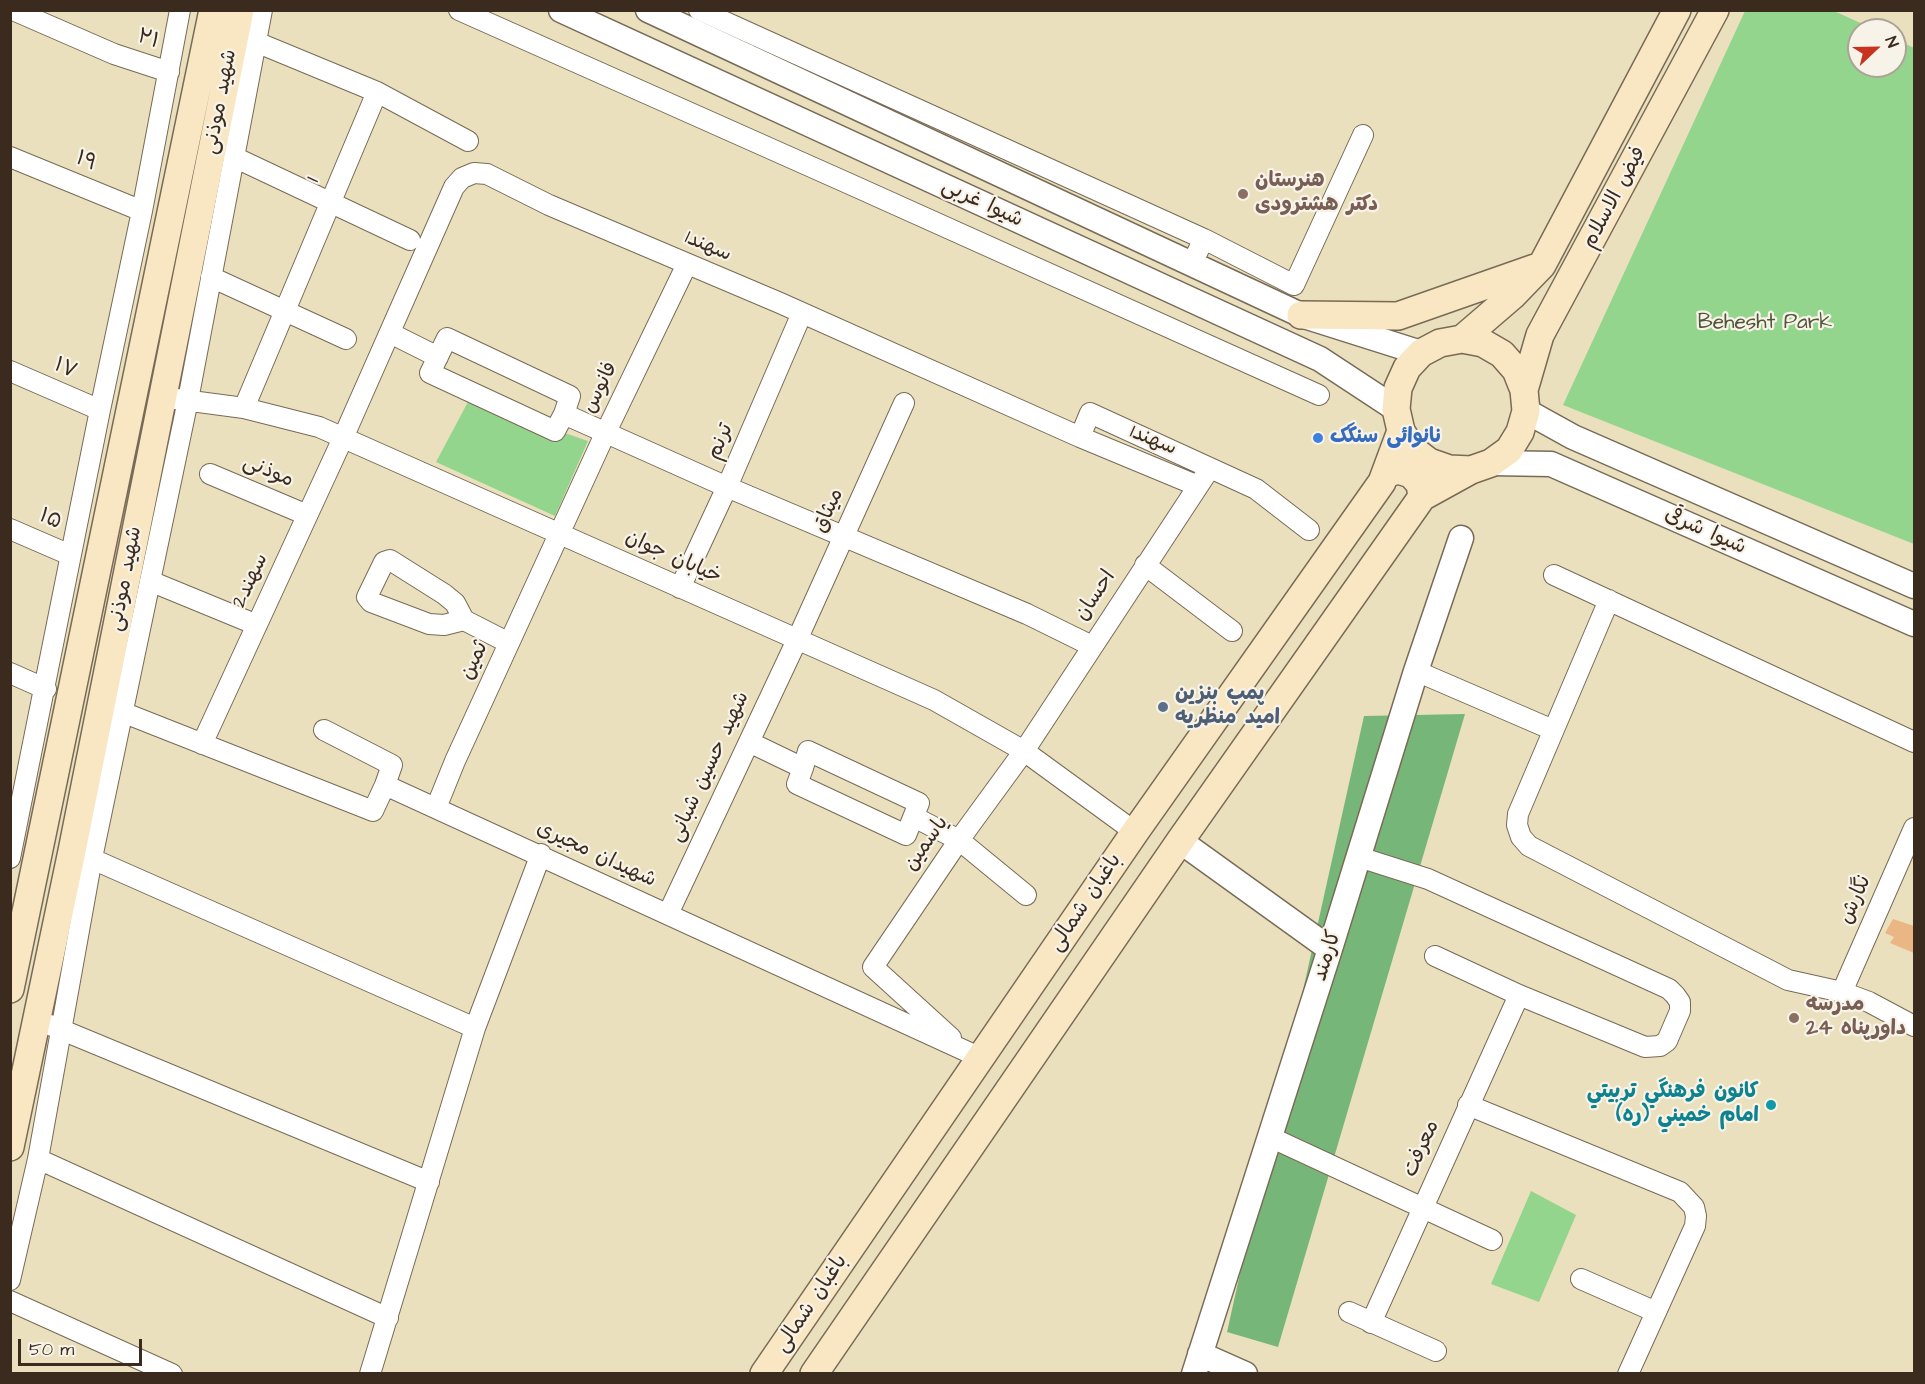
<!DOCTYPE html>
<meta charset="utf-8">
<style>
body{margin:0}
#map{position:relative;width:1925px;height:1384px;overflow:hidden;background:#eae0bd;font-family:"Architects Daughter",sans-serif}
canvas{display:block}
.frame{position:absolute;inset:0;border:12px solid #3b2a1e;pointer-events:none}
.north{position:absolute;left:1847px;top:18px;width:60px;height:60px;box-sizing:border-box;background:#f7f3e8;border:2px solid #aca397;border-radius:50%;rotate:68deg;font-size:16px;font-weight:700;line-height:24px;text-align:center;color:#3b2a1e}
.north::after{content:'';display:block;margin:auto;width:21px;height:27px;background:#c8321e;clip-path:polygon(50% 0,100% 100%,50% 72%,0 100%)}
.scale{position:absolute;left:18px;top:1339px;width:124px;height:27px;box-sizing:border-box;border:3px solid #3b2a1e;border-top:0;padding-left:8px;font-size:18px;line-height:21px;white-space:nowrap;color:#3b2a1e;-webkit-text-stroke:4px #f7f3e8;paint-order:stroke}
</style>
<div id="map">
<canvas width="1925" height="1384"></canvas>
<div class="frame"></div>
<div class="north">N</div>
<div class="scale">50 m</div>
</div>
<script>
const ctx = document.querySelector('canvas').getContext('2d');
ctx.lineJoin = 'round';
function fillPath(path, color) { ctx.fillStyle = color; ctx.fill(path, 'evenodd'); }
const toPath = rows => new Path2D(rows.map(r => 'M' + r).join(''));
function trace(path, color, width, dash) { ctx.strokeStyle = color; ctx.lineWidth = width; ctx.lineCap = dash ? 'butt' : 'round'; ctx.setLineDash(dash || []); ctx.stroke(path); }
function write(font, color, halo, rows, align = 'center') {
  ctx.font = font + ' "Architects Daughter","Playpen Sans Arabic",sans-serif'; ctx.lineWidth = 4.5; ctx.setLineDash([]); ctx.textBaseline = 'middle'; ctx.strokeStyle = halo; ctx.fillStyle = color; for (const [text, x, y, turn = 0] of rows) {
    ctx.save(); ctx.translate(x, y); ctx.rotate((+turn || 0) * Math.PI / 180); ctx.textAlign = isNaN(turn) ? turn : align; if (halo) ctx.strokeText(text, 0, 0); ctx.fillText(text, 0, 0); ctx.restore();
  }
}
const green = toPath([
 [1745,11,1834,11,1876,30,1859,30,1859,66,1895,66,1895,39,1914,48,1914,544,1563,405],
 [469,400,588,441,555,516,436,462],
 [1531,1191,1576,1215,1539,1302,1491,1284]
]);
const forest = toPath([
 [1465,714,1278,1347,1227,1332,1364,716]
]);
const building = toPath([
 [1893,919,1914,926,1914,953,1890,943,1894,937,1885,933]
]);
const minor = toPath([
 [13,10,114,54,169,72],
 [459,10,852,185,1319,395],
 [699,10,1204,239],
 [377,92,468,141],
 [10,157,142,211],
 [234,157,410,240],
 [1192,263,1204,239,1294,285,1363,135],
 [211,277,346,339],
 [390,333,438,357],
 [10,371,100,410],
 [176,399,244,408,319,427,934,700,1024,751,1135,832],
 [244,408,377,92,256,42],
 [564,414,555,431,430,373,447,338,570,396,564,414,727,487,1027,614,1092,646],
 [1080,437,1090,413,1256,489,1309,530],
 [210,474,307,515],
 [10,529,70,555],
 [1145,565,1232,631],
 [1554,575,1914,742],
 [150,581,257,625],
 [680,588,727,487,802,313],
 [1609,600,1518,814,1517,825,1521,837,1529,846,1788,980,1842,992,1869,1002,1914,1026],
 [464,620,444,625,429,624,371,602,367,597,384,562,390,560,444,594,455,603,464,620,509,643],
 [1416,671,1553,730],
 [10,673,46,689],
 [122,712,373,811,385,785,981,1058],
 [324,730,392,765,385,785],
 [749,742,803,768,797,784,906,835,919,803,808,751,803,768],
 [202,744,343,438,454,187,462,178,474,173,487,174,549,205,780,303,1080,437,1198,486],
 [436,808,455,761,605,434,687,264],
 [914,817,959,840,1026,895],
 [81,854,475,1028],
 [1359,857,1428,879,1669,989,1675,995,1680,1002,1680,1011,1667,1041,1660,1046,1645,1047,1519,995,1435,956],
 [10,858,100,410,142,211,180,10],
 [668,914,797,640,904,403],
 [1842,992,1914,828],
 [50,1025,429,1182],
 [951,1038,873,967,959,840,1024,751,1210,468],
 [1468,1105,1680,1192,1694,1207,1696,1216,1695,1226,1628,1374],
 [1270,1137,1492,1240],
 [38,1159,388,1318],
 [1581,1279,1656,1312],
 [10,1280,38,1159,92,858,188,400,262,10],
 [10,1301,172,1374],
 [1349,1312,1436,1351],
 [1371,1323,1519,995],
 [370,1374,475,1028,541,854]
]);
const tertiary = toPath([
 [561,10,1320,359,1396,409],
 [648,10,1301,315,1421,353],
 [1526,411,1573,437,1914,586],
 [1491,463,1551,464,1914,624],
 [1180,841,1330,949],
 [1200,1354,1245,1374],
 [1194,1374,1330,949,1416,671,1461,538]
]);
const secondary = toPath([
 [1301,315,1398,316,1535,268],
 [1462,339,1512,296,1542,265,1677,10],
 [1524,390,1540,335,1715,10],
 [1385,474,1398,470,1411,474,1420,484,1422,497],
 [10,989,213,10],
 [10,1147,72,851,240,10],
 [764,1374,1135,832,1382,482,1401,431],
 [814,1374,1180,841,1422,497,1471,470,1491,463,1509,450,1520,432,1526,411,1524,390,1516,370,1502,354,1483,343,1462,339,1440,343,1421,353,1407,368,1398,388,1396,409,1401,431,1412,449,1429,462,1449,469,1471,470]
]);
const markers = [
 [1243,194,6,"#8d6e63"],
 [1318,438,6,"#3f7fe0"],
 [1163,707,6,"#5c6f8a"],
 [1794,1018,6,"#8d6e63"],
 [1771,1105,6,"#0f9aa8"]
];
const streetNames = [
 ["۲۱",148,40,18],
 ["شهید موذنی",221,102,-79],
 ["۱۹",86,162,22],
 ["1",314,180,-67],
 ["فیض الاسلام",1615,198,-62],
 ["شیوا غربی",982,204,25],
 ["1سهند",708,247,23],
 ["۱۷",65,369,23],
 ["فانوس",601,388,-64],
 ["1سهند",1153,441,22],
 ["ترنم",721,442,-67],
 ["موذنی",268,472,23],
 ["میثاق",829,511,-66],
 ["۱۵",50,520,24],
 ["شیوا شرقی",1705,532,24],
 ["خیابان جوان",673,558,24],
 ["شهید موذنی",126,579,-79],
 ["2سهند",251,581,-65],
 ["احسان",1096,596,-56],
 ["ثمین",475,661,-65],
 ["شهید حسین شبانی",710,767,-65],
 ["یاسمین",927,844,-55],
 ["شهیدان مجیری",596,855,25],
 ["نگارش",1856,900,-66],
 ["باغبان شمالی",1086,903,-56],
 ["کارمند",1328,956,-72],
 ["معرفت",1422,1149,-66],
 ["باغبان شمالی",812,1304,-56]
];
const educationNames = [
 ["هنرستان",1255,182],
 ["دکتر هشترودی",1255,206],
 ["مدرسه",1806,1006],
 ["داورپناه 24",1806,1030]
];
const parkNames = [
 ["Behesht Park",1765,324]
];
const shopNames = [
 ["نانوائی سنگک",1330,438]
];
const serviceNames = [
 ["پمپ بنزین",1175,695],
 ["امید منظریه",1175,719]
];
const cultureNames = [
 ["كانون فرهنگي تربيتي",1759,1093],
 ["امام خميني (ره)",1759,1117]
];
fillPath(green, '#93d58c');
fillPath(forest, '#76b678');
fillPath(building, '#eab684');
trace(minor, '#786a56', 22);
trace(tertiary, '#786a56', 27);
trace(secondary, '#786a56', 30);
trace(minor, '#fff', 20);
trace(tertiary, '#fff', 24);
trace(secondary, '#f9e7c3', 27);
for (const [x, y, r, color] of markers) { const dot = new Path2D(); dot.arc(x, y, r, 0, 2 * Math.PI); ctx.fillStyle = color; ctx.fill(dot); trace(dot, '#f7f3e8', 2); }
write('21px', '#3b2a1e', '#f7f3e8', streetNames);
write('bold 21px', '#785e54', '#f7f3e8', educationNames, 'left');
write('21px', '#51553a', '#f7f3e8', parkNames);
write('bold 21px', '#366cbe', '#f7f3e8', shopNames, 'left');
write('bold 21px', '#4e5e75', '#f7f3e8', serviceNames, 'left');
write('bold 21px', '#0d838f', '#f7f3e8', cultureNames, 'right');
</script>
